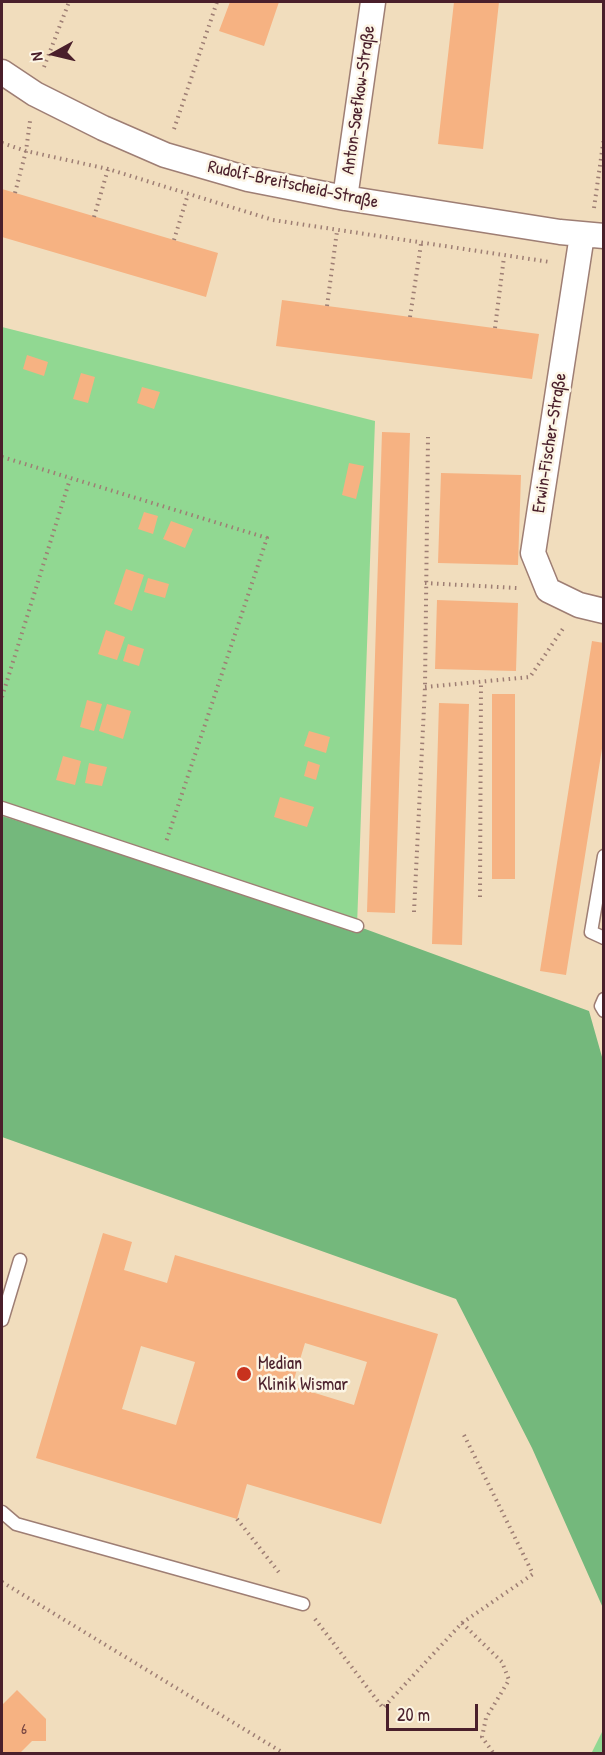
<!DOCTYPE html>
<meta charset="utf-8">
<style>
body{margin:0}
#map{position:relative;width:605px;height:1755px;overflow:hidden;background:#f1ddbd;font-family:"Patrick Hand",sans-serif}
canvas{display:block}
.frame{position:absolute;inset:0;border:3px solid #4a1f2b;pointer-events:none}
.north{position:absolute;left:24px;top:24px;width:60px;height:60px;-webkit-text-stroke:4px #fcf5e5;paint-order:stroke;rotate:262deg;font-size:16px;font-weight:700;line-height:24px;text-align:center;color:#4a1f2b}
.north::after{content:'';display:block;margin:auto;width:21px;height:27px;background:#4a1f2b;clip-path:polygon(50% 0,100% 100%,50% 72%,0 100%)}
.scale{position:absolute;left:386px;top:1704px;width:92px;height:27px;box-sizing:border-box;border:3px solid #4a1f2b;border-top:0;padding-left:8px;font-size:18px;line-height:21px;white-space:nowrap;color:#4a1f2b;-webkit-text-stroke:4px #fcf5e5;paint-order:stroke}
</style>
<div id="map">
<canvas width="605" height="1755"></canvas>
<div class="frame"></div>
<div class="north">N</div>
<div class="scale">20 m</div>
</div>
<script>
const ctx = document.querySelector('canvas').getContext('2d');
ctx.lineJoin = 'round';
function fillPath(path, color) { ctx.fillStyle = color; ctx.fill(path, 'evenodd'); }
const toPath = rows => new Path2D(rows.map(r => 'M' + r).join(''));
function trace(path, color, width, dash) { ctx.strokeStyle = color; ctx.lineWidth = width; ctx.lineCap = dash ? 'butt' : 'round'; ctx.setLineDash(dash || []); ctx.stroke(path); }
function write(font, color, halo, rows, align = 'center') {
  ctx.font = font + ' "Patrick Hand",sans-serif'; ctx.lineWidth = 5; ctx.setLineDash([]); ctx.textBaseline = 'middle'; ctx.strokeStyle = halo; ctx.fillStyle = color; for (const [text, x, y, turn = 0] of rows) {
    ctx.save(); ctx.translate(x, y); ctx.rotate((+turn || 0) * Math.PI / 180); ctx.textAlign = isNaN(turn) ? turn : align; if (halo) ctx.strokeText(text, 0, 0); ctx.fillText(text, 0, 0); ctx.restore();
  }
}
const green = toPath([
 [2,327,375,421,357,926,2,816],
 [603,1730,603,1753,594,1753,592,1752]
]);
const forest = toPath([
 [2,816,357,926,589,1011,604,1064,603,1608,532,1448,456,1299,2,1137]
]);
const building = toPath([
 [230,2,279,2,264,46,219,31],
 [454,2,499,2,483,149,438,144],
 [2,189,218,253,206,297,2,237],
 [282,300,539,334,532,379,276,346],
 [27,355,48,362,44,376,23,369],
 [81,373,95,377,88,403,73,399],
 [142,387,160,392,154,409,137,403],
 [382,432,410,433,395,913,367,912],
 [349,463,364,466,356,499,342,495],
 [441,473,521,475,518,565,438,563],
 [144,512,158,516,153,534,138,529],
 [171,521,193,529,185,548,163,539],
 [126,569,144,575,132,611,114,604],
 [148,578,169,584,165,598,144,592],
 [437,600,518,603,516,671,435,669],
 [106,630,125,637,117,660,98,654],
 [592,641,604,643,604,736,566,975,540,971],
 [128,644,144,649,139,666,123,661],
 [492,694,515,694,515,879,492,879],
 [87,700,102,704,94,731,80,727],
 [439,703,469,704,462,945,432,944],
 [107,704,131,711,123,739,99,731],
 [309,731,330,737,326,753,304,746],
 [63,756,81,761,75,785,56,780],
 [308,761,320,765,316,780,304,776],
 [89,763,107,767,102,786,85,783],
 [280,797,314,807,307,827,274,817],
 [103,1233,132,1242,124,1270,167,1283,175,1255,438,1334,381,1524,247,1484,237,1519,36,1458],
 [305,1343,367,1362,354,1405,292,1386],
 [141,1346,195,1362,176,1425,122,1409],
 [17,1690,46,1719,46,1741,32,1741,19,1754,2,1754,2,1705]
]);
const path = toPath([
 [44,67,69,2],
 [174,129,217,2],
 [2,143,26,151,108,169,273,220,550,262],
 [15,193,26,151,30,121],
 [594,208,604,137],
 [94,217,108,169],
 [174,240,188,194],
 [327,306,337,231],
 [410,317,421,244],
 [495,328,504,257],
 [2,457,267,538,166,842],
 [425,583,517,588],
 [425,687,530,677,564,627],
 [2,697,70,479],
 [480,897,481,682],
 [414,912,425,687,428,437],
 [237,1519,281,1575],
 [2,1582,285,1754],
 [315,1619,383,1708,462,1623,533,1574,462,1431],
 [462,1623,502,1662,509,1680,486,1718,482,1737,494,1754]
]);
const lane = toPath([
 [2,808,357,926],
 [604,856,591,932,604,938],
 [604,999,601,1006,604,1011],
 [2,1320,20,1260],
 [2,1512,16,1524,303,1604]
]);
const street = toPath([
 [2,72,35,94,103,128,165,155,248,179,345,198,560,232,604,236],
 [345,198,373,2],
 [582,235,533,553,548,590,579,605,604,611]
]);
const markers = [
 [244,1374,8,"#c8321e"]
];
const numberNames = [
 ["6",24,1730]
];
const streetNames = [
 ["Anton-Saefkow-Straße",359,100,-82],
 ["Rudolf-Breitscheid-Straße",293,185,12],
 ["Erwin-Fischer-Straße",550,443,-81]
];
const poiNames = [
 ["Median",258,1364],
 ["Klinik Wismar",258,1385]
];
fillPath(green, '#91d892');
fillPath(forest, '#74b87c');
fillPath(building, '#f6b282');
trace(lane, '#9e7e74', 15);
trace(street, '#9e7e74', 27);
trace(path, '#9e7e74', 4, [1.5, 4.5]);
trace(lane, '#fff', 12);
trace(street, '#fff', 24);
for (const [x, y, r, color] of markers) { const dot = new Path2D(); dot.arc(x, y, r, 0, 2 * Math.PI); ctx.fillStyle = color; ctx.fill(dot); trace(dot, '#fcf5e5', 2); }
write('15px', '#754441', null, numberNames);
write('18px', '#4a1f2b', '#fcf5e5', streetNames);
write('18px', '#4a1f2b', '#fcf5e5', poiNames, 'left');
</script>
